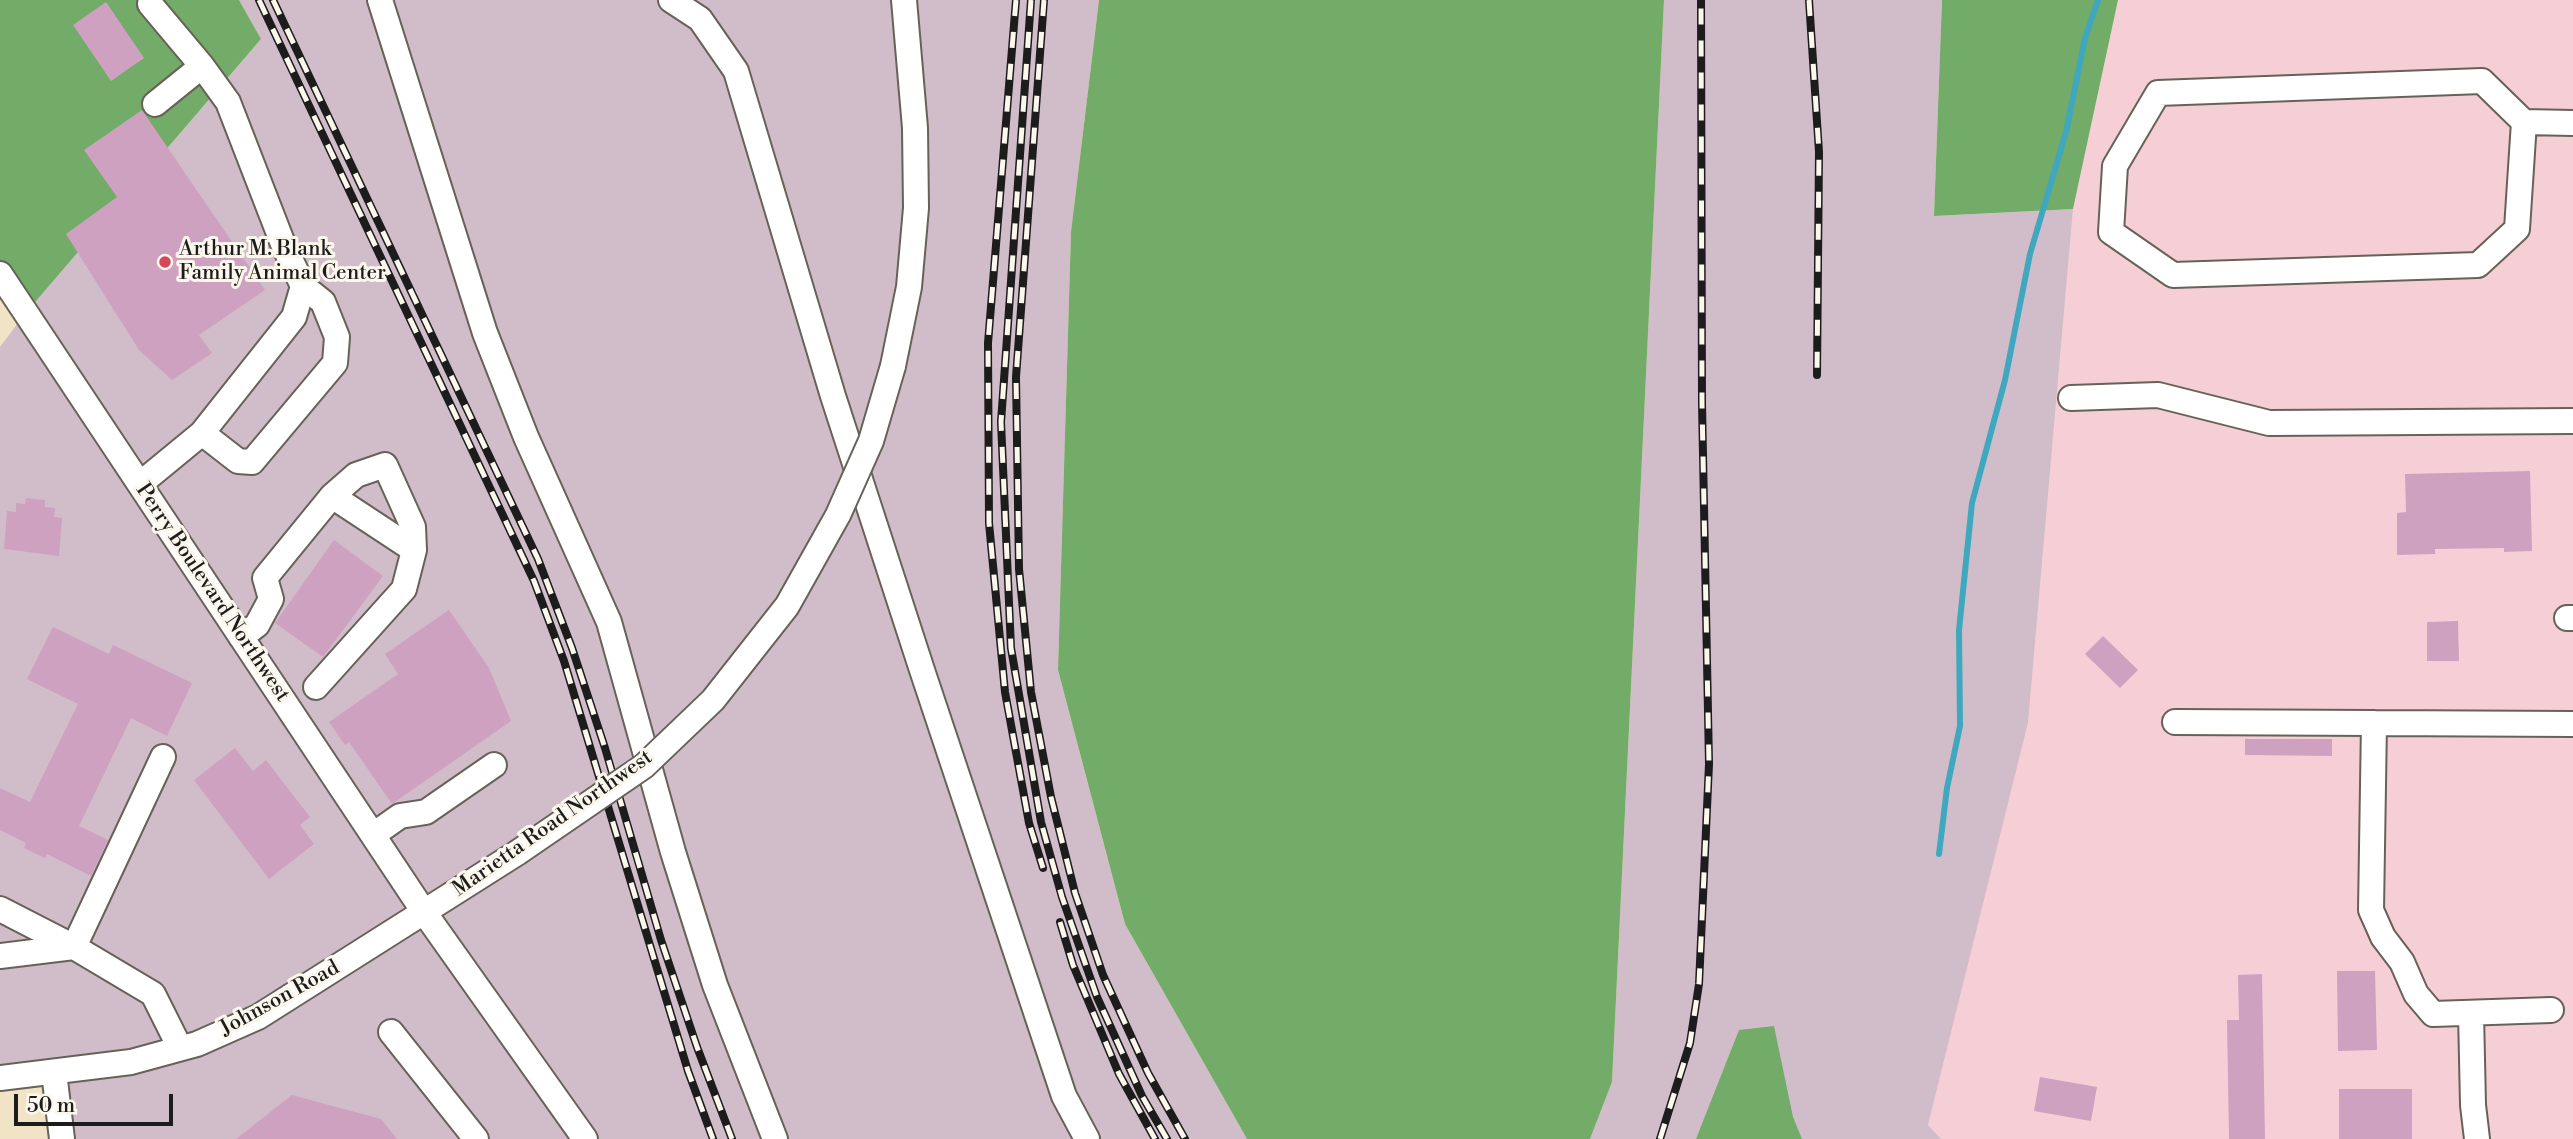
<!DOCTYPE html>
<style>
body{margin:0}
#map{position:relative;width:2573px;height:1139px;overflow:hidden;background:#f1e3c6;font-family:"Libre Bodoni",serif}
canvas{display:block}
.scale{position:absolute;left:14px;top:1094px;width:159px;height:32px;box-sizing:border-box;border:4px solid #1c1c1c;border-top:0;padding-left:9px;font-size:21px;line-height:24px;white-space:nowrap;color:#1c1c1c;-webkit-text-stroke:5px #fbf7ec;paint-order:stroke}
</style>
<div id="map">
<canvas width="2573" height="1139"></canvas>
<div class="scale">50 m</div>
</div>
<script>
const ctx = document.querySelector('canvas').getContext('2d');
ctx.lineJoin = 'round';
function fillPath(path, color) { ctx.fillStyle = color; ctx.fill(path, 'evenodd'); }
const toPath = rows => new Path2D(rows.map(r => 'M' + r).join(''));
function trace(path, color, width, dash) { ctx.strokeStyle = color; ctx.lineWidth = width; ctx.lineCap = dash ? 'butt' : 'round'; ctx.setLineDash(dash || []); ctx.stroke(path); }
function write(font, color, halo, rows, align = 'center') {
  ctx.font = font + ' "Libre Bodoni",serif'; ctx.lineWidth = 6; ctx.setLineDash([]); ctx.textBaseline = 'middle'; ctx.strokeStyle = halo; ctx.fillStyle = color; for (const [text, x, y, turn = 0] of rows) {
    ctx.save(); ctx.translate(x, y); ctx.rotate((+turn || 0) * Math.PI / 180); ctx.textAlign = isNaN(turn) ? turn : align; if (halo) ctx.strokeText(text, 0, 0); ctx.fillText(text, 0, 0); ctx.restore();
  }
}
const built = toPath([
 [2118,0,2573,0,2573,1139,1941,1139,1928,1125,2028,723,2073,209]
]);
const industrial = toPath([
 [239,0,1099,0,1071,232,1058,670,1125,924,1247,1139,67,1139,54,1058,0,1065,0,347,24,315,261,39],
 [1664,0,1942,0,1934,216,2073,209,2028,723,1928,1125,1941,1139,1590,1139,1612,1082]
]);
const forest = toPath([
 [0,0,239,0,261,39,24,315,0,278],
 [1099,0,1664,0,1612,1082,1590,1139,1247,1139,1125,924,1058,670,1071,232],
 [1942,0,2118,0,2073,209,1934,216],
 [1774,1026,1793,1117,1802,1139,1696,1139,1739,1030]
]);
const stream = toPath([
 [1939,854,1947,788,1960,726,1959,630,1972,503,2005,380,2030,254,2066,132,2085,38,2098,0]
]);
const building = toPath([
 [106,2,144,58,111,81,73,25],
 [142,110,265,290,199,335,212,353,172,380,139,350,66,234,117,197,84,150],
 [2530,471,2532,551,2504,552,2504,548,2435,549,2435,554,2397,555,2397,513,2406,512,2405,474],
 [26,498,45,500,45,507,55,508,54,517,62,518,59,556,4,549,7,511,16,512,16,503,25,504],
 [334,540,383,576,323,657,275,623],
 [449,610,489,668,511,721,392,804,349,742,345,745,329,722,398,674,385,654],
 [2458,621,2459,661,2427,661,2427,622],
 [53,627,109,654,113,645,192,683,167,736,131,718,79,826,108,840,91,876,47,854,45,858,24,848,26,843,0,830,0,788,30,802,78,704,27,679],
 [2103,636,2138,670,2120,688,2085,654],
 [2245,739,2332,739,2332,756,2245,755],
 [235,748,253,771,266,760,310,817,300,825,314,844,269,879,194,780],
 [2337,971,2375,971,2377,1050,2338,1051],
 [2262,974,2265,1139,2229,1139,2227,1020,2239,1020,2238,975],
 [2040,1077,2097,1087,2091,1121,2034,1111],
 [2339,1089,2412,1089,2412,1139,2339,1139],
 [292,1095,381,1119,397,1139,236,1139]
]);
const minor = toPath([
 [380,0,485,333,526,437,609,622,673,852,715,985,775,1139],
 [671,0,700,19,736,71,833,396,922,670,1064,1096,1087,1139],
 [155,104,202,66],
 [2524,122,2517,229,2478,265,2173,275,2111,232,2115,166,2158,93,2482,81,2524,122,2573,123],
 [0,274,424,912,585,1139],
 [893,366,909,287,916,208,915,128,904,0],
 [2071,398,2158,395,2269,423,2573,421],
 [202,433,238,461,252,462,335,363,337,337,323,302,303,286],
 [140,484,202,433,294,317,303,286,283,244,228,102,202,66,150,4],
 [332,496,356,475,385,465,413,527,414,550],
 [2567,618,2573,618],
 [241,637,257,625,271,599,265,578,332,496,414,550,404,589,316,687],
 [2175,722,2573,724],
 [2374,723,2371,910,2383,937,2402,962,2416,994,2433,1014,2551,1010],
 [163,757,74,947,153,994,180,1048],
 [373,835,400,816,426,812,494,765],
 [0,909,74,947],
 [0,956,74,947],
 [2471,1013,2473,1105,2477,1139],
 [391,1032,476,1139],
 [54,1072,62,1139],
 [0,1078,131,1062,197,1044,258,1017,517,853]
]);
const rail = toPath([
 [259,0,534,581,564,661,688,1071,713,1139],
 [273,0,538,559,572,648,605,748,661,940,697,1047,732,1139],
 [1016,0,988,343,989,523,1005,692,1029,823,1043,868],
 [1031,0,1001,422,1011,648,1041,822,1062,897,1097,997,1142,1096,1167,1139],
 [1044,0,1016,377,1019,569,1031,692,1051,797,1075,893,1103,975,1148,1073,1185,1139],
 [1809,0,1819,152,1817,375],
 [1060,922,1073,965,1119,1074,1155,1139],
 [1660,1139,1690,1043,1699,984,1709,764,1702,403,1701,0]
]);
const minorBridge = toPath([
 [517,853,644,766,713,700,787,606,838,515,871,441,893,366]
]);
const markers = [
 [165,262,7,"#d1495b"]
];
const poiNames = [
 ["Arthur M. Blank",179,250],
 ["Family Animal Center",179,274]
];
const streetNames = [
 ["Perry Boulevard Northwest",212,593,56],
 ["Marietta Road Northwest",553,824,-35],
 ["Johnson Road",280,999,-29]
];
fillPath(built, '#f6cfd6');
fillPath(industrial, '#d1bdc9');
fillPath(forest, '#73ab68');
trace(stream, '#3fa8bf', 6);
fillPath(building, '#cea1c1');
trace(minor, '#676258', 28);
trace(minor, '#fff', 24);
trace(rail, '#1c1c1c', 8);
trace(rail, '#fbf7ec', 5, [16]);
trace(minorBridge, '#676258', 28, []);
trace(minorBridge, '#fff', 24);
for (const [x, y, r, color] of markers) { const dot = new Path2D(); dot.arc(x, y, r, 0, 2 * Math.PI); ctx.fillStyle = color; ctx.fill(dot); trace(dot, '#fbf7ec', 2.5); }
write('21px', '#1c1c1c', '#fbf7ec', poiNames, 'left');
write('21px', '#1c1c1c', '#fbf7ec', streetNames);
</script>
